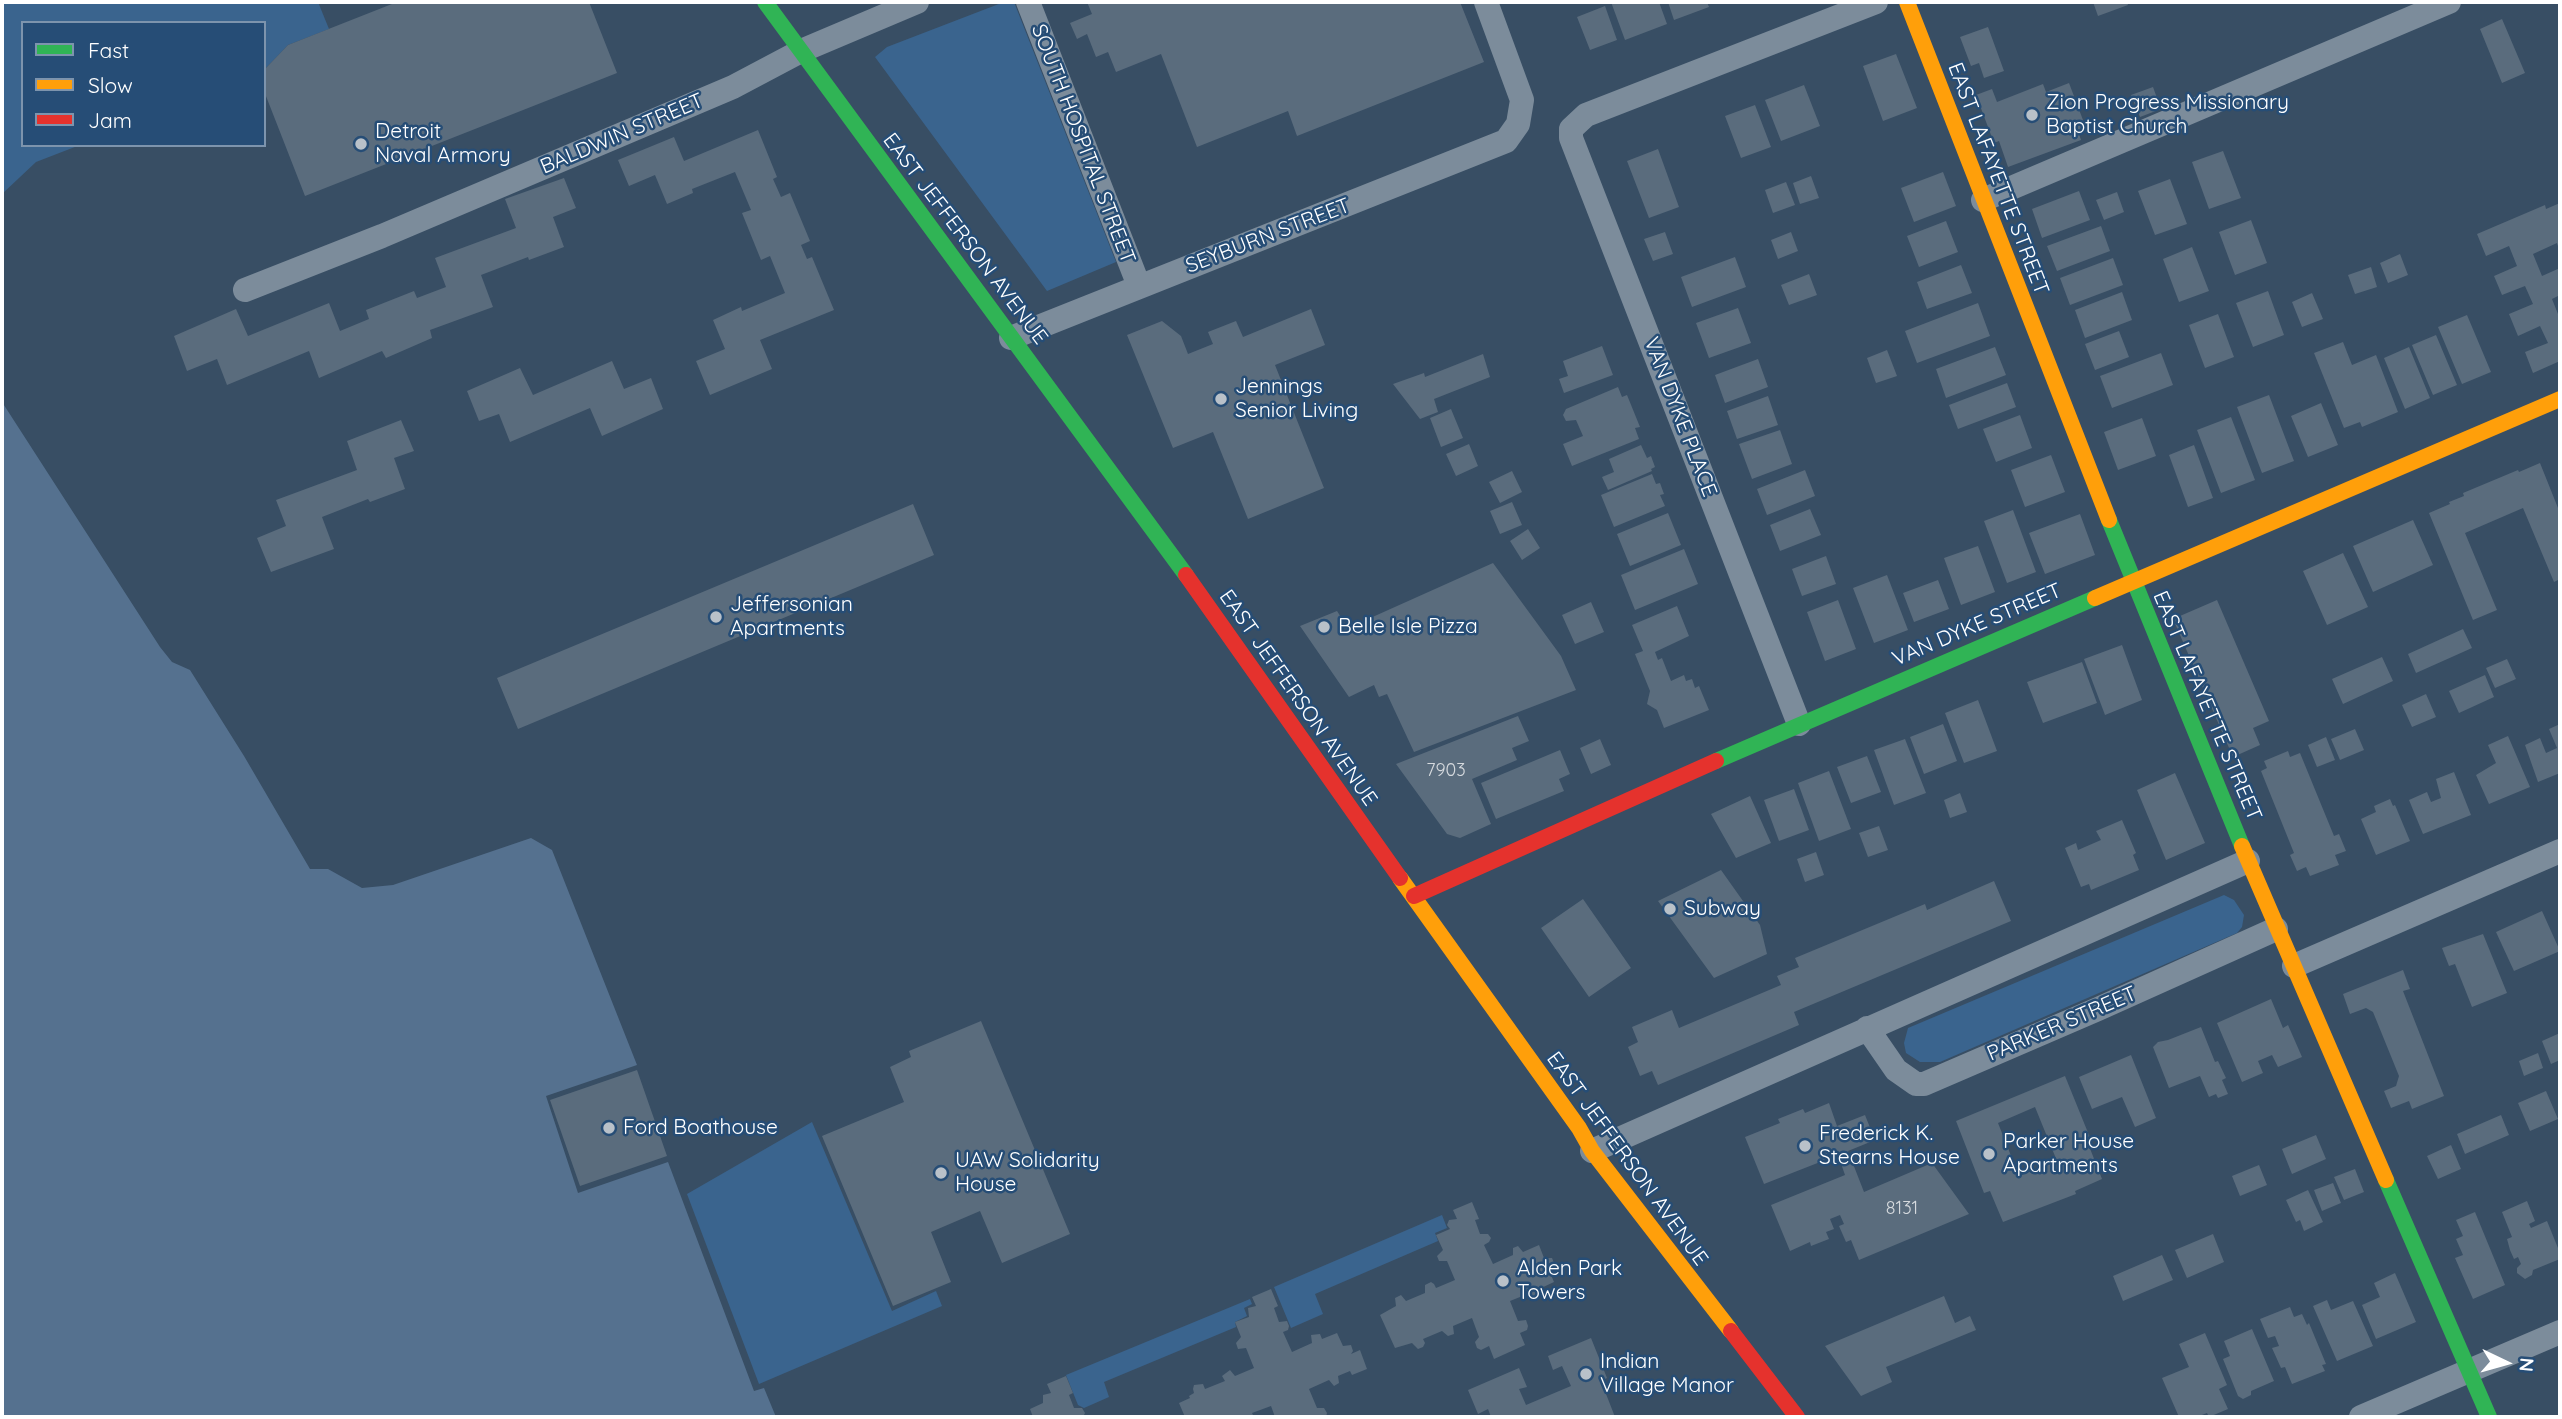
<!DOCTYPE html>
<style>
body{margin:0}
#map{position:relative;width:2562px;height:1419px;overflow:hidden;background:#384e64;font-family:Quicksand,sans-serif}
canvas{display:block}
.frame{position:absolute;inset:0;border:4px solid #fff;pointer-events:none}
.legend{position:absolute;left:21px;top:21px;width:245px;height:126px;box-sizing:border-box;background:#264d76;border:2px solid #7d94ad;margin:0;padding:9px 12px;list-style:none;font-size:21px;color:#fff}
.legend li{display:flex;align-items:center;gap:14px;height:35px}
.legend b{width:35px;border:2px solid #7d94ad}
.north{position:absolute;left:2471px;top:1328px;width:70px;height:70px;-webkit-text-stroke:5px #264d76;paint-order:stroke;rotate:95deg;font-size:19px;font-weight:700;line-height:28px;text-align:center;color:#fff}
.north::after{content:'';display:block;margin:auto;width:24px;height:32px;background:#fff;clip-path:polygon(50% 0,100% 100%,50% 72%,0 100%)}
</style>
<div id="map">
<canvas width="2562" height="1419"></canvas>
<div class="frame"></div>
<ul class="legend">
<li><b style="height:9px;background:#30b455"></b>Fast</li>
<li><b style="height:9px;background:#ff9f0a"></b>Slow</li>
<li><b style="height:9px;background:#e5322d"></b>Jam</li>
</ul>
<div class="north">N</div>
</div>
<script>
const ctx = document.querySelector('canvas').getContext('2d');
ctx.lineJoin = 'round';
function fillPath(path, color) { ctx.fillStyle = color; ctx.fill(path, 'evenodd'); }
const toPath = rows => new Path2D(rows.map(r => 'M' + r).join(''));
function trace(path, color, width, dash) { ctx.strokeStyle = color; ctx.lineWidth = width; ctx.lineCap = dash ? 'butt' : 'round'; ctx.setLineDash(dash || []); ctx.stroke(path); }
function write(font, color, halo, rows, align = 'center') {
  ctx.font = font + ' Quicksand,sans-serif'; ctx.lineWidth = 5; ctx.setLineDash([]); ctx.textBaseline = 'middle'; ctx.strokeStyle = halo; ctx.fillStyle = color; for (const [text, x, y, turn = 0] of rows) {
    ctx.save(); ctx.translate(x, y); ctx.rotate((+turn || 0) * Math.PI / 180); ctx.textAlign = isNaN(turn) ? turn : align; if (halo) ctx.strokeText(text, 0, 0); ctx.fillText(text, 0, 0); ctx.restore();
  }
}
const green = toPath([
 [2,2,318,2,329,29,288,45,264,70,264,23,23,23,23,145,80,145,36,162,2,194],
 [1004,2,1014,2,1116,262,1047,291,875,57,887,47],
 [2224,895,2234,900,2244,915,2242,927,2237,933,1940,1062,1920,1062,1906,1053,1904,1043,1908,1028],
 [812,1122,892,1311,936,1291,942,1306,759,1384,687,1194],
 [1442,1215,1447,1228,1435,1233,1438,1241,1315,1294,1323,1314,1291,1328,1274,1287],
 [1250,1299,1252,1304,1244,1308,1247,1316,1235,1322,1236,1327,1104,1382,1109,1397,1084,1408,1078,1405,1066,1375]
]);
const water = toPath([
 [2,402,160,647,172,662,190,670,244,756,310,869,328,869,362,888,393,885,531,838,552,850,637,1065,546,1096,578,1193,668,1162,754,1391,764,1388,776,1417,2,1417]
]);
const building = toPath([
 [397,2,589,2,617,73,305,196,264,91,264,70,288,45],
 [1087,2,1460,2,1484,62,1297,136,1288,111,1197,147,1161,54,1116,72,1108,52,1096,57,1087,34,1077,39,1070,23,1092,14],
 [1611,2,1659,2,1667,24,1625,40],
 [1668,2,1707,2,1709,7,1674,20],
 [2093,2,2127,2,2128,5,2098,16],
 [1605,6,1617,40,1590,50,1577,17],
 [2502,19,2525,73,2502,83,2480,29],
 [1988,27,2004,71,1984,78,1979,63,1971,66,1960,37],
 [1896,54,1917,108,1883,121,1863,66],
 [2069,83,2086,128,2078,131,2081,140,2008,167,1999,141,1994,143,1976,95,1992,89,1997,102,2043,84,2046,92],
 [1804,85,1820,126,1781,141,1765,100],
 [2153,87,2161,109,2140,117,2131,95],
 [1755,105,1771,147,1741,158,1725,116],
 [758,130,777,177,773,179,781,197,790,193,810,241,801,245,807,259,812,257,834,310,760,340,772,369,710,395,696,361,725,349,713,320,741,307,742,311,785,293,770,256,761,260,742,213,751,210,735,172,692,189,693,193,667,204,655,175,629,186,618,160,674,137,684,161],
 [1658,149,1679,207,1649,218,1627,161],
 [2223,151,2241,198,2209,209,2192,162],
 [1943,172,1956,206,1914,222,1901,188],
 [1811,176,1819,198,1800,204,1793,183],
 [564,178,576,208,553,217,564,247,529,260,528,257,481,275,493,307,430,330,432,338,386,358,382,351,319,378,309,351,227,385,217,359,187,371,174,336,236,309,248,336,329,303,340,331,369,319,366,310,414,291,417,298,446,287,435,258,516,228,505,199],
 [2170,179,2187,224,2155,235,2138,191],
 [1786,182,1795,205,1773,213,1765,190],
 [2079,191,2090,220,2042,238,2032,209],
 [2117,192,2124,212,2104,220,2096,200],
 [2560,203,2560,252,2557,243,2533,254,2542,276,2560,268,2560,295,2552,299,2560,319,2560,361,2533,373,2525,352,2548,343,2540,326,2518,336,2509,314,2533,304,2525,286,2502,295,2494,276,2517,266,2509,246,2486,256,2477,234,2545,205,2546,209],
 [2251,220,2267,263,2235,275,2219,232],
 [1946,221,1958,252,1919,267,1907,236],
 [2101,226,2110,251,2057,271,2047,246],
 [1665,232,1673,254,1653,261,1644,239],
 [1791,232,1798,251,1778,259,1771,240],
 [2192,247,2209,291,2179,302,2163,259],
 [2400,254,2408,275,2388,283,2380,263],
 [1735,257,1746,287,1692,307,1681,277],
 [2113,258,2123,285,2070,305,2060,278],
 [1961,265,1972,293,1927,309,1917,282],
 [2371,267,2377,287,2355,294,2348,275],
 [1809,274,1817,295,1789,305,1781,285],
 [2268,291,2284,335,2253,347,2236,303],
 [2122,292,2132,320,2085,338,2075,310],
 [2312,293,2323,319,2302,327,2292,302],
 [1978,303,1990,336,1917,363,1905,331],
 [1738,308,1751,343,1709,358,1696,323],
 [1311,309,1325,345,1275,365,1324,488,1248,519,1213,432,1173,448,1127,335,1162,321,1181,336,1188,354,1213,344,1208,332,1236,321,1243,337],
 [2218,314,2234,357,2205,368,2189,325],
 [2467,315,2491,372,2462,384,2438,327],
 [2119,331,2129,357,2095,370,2085,344],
 [2436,335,2457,385,2433,395,2412,345],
 [2343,342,2352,365,2376,355,2398,412,2362,427,2360,422,2344,428,2314,353],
 [1602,346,1613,375,1564,393,1559,379,1568,376,1563,361],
 [1995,347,2006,375,1946,398,1936,369],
 [2409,347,2430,398,2405,409,2384,358],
 [1887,350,1897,376,1876,383,1867,358],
 [2161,353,2173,385,2112,408,2100,376],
 [1483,354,1490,377,1434,399,1438,412,1420,419,1393,384,1424,373,1425,377],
 [1758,359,1768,387,1725,403,1715,375],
 [612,361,624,389,651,378,663,409,602,436,590,408,510,442,499,414,479,421,467,391,520,368,533,395],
 [2007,383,2016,407,1958,429,1949,405],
 [1618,387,1622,397,1627,395,1640,427,1635,428,1639,439,1572,466,1563,444,1583,436,1576,420,1566,421,1563,415,1566,409],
 [2269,395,2294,461,2262,473,2237,407],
 [1768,396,1778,425,1737,439,1727,411],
 [2321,403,2338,445,2308,457,2291,416],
 [1451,409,1463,438,1441,447,1430,418],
 [2020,415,2032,448,1996,462,1983,429],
 [2231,417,2255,480,2221,493,2197,430],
 [2142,418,2156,456,2118,470,2104,432],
 [401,420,414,451,394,458,405,489,370,502,368,499,322,517,334,549,271,572,257,538,286,526,276,500,357,470,347,441],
 [1780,430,1792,464,1752,479,1739,444],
 [1469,444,1478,466,1456,476,1446,454],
 [1641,445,1647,458,1651,456,1655,467,1651,469,1652,471,1608,490,1602,477,1614,472,1609,459],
 [2194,445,2213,498,2188,507,2169,455],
 [2051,455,2065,492,2025,507,2011,470],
 [2540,463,2560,513,2560,579,2554,582,2523,508,2465,533,2497,610,2473,620,2429,513,2450,504,2449,502,2464,496,2463,493,2518,470,2519,472],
 [1805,470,1815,496,1767,515,1757,489],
 [1512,471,1522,492,1500,503,1489,482],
 [1652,474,1656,484,1660,483,1664,494,1660,495,1665,506,1614,527,1601,495],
 [1512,502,1522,525,1500,534,1490,511],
 [913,504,934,555,518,729,497,678],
 [1810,509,1821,535,1780,551,1770,525],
 [2013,510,2036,572,2007,583,1984,521],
 [1668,513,1681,545,1630,566,1617,534],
 [2080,514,2095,555,2045,574,2029,533],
 [2413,520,2433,565,2373,592,2353,546],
 [1528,529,1540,548,1522,560,1510,541],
 [1978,546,1995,592,1961,605,1944,558],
 [1684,549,1698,584,1635,610,1621,575],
 [2343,553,2368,607,2327,625,2303,571],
 [1826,556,1836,584,1802,596,1792,569],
 [1493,563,1561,656,1576,690,1414,752,1387,694,1379,697,1374,685,1349,697,1300,626,1337,611,1348,628],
 [1887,575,1908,630,1874,643,1853,588],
 [1938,580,1949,609,1914,622,1903,593],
 [1838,600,1856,649,1825,661,1807,612],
 [2217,600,2269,721,2253,728,2260,745,2233,757,2173,619],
 [1591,602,1604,632,1575,644,1562,615],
 [1677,606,1689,636,1655,652,1658,660,1662,658,1671,681,1684,675,1686,681,1692,679,1695,688,1699,686,1709,710,1664,728,1657,710,1647,704,1650,691,1635,654,1643,651,1632,625],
 [2463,629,2472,648,2416,673,2408,654],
 [2122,645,2142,700,2105,715,2084,659],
 [2382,657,2393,681,2343,704,2332,679],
 [2507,659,2516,679,2495,688,2486,668],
 [2082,662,2097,703,2043,723,2027,682],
 [2485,675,2494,697,2459,713,2449,691],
 [2426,694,2436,717,2412,727,2402,705],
 [1978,700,1997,751,1964,763,1945,713],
 [1518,716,1529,741,1512,748,1517,760,1472,779,1491,824,1460,838,1447,834,1396,764],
 [1943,724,1957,761,1924,774,1910,737],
 [2560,724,2560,773,2538,782,2525,745,2540,738,2546,753,2557,748,2549,729],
 [2355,729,2364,750,2340,760,2331,739],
 [2508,736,2530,787,2489,804,2476,775,2496,763,2488,745],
 [2326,737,2335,760,2317,767,2308,745],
 [1600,739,1611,765,1591,774,1580,748],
 [1905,739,1926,793,1894,805,1874,750],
 [1560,750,1570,774,1559,779,1564,791,1496,819,1481,783],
 [2288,751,2290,757,2300,753,2334,836,2339,834,2346,851,2335,855,2339,865,2310,876,2306,867,2297,871,2290,855,2294,853,2261,771,2267,768,2264,761],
 [1867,756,1881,792,1851,803,1837,767],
 [1829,771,1851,829,1819,841,1798,783],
 [2454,772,2471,815,2423,834,2409,800,2427,792,2431,802,2441,798,2436,779],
 [2175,773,2205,843,2166,860,2137,790],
 [1794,789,1809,830,1779,841,1764,800],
 [1960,793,1967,812,1950,818,1944,800],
 [1750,796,1771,843,1736,858,1711,814],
 [2390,799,2393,806,2395,805,2410,841,2376,855,2361,819,2376,812,2374,806],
 [2122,820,2136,853,2133,855,2139,870,2091,890,2089,884,2081,887,2065,848,2076,843,2078,850,2101,840,2096,831],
 [1879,826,1888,850,1868,857,1859,833],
 [1816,852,1824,875,1805,882,1797,859],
 [1721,870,1760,925,1767,954,1714,978,1658,901],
 [1994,881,2011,921,1794,1012,1799,1025,1658,1085,1652,1071,1640,1076,1628,1047,1638,1042,1632,1027,1672,1010,1679,1028,1781,985,1777,976,1799,967,1795,958,1925,904,1927,910],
 [1583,899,1631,968,1589,997,1541,928],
 [2542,911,2560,951,2514,971,2496,932],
 [2483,934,2507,993,2472,1007,2455,964,2449,966,2442,948],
 [2403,970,2410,989,2403,991,2444,1096,2412,1109,2409,1101,2391,1108,2384,1091,2396,1086,2399,1076,2373,1012,2366,1008,2350,1014,2343,994],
 [2271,999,2283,1028,2288,1025,2302,1057,2278,1067,2272,1055,2258,1061,2263,1073,2242,1082,2217,1023],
 [981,1021,1070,1234,1002,1263,980,1211,931,1232,951,1282,893,1306,822,1136,904,1102,890,1067,911,1057,909,1051],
 [2201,1027,2215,1062,2218,1061,2226,1078,2222,1080,2228,1094,2218,1098,2216,1094,2209,1097,2200,1076,2169,1088,2153,1047,2158,1042,2168,1040],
 [2560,1033,2560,1060,2551,1064,2542,1041],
 [2538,1053,2543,1068,2524,1076,2519,1061],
 [2131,1055,2156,1118,2135,1127,2122,1097,2092,1109,2079,1077],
 [637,1070,667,1156,580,1186,550,1100],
 [2065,1076,2093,1145,2089,1146,2102,1179,2075,1191,2076,1194,2003,1222,1990,1191,1984,1193,1956,1121],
 [2035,1107,2057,1161,2019,1176,1998,1123],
 [2546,1091,2558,1119,2530,1131,2518,1103],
 [1829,1103,1837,1126,1865,1115,1875,1140,1848,1151,1864,1192,1932,1163,1969,1214,1859,1260,1851,1240,1846,1242,1839,1226,1844,1224,1840,1215,1830,1219,1834,1229,1826,1232,1829,1239,1811,1246,1810,1242,1790,1251,1771,1205,1845,1175,1838,1155,1764,1184,1745,1137,1780,1123,1778,1119,1803,1109,1805,1113],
 [2501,1115,2509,1135,2465,1154,2457,1134],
 [2316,1135,2326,1159,2292,1174,2282,1149],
 [2451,1145,2461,1169,2438,1179,2427,1156],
 [2259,1165,2267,1185,2240,1196,2232,1176],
 [2355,1169,2364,1192,2344,1200,2334,1177],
 [2333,1183,2341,1203,2322,1211,2314,1190],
 [2308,1190,2323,1222,2304,1231,2300,1220,2296,1222,2286,1200],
 [2527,1201,2535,1221,2529,1224,2531,1228,2547,1221,2560,1253,2560,1259,2533,1270,2532,1275,2525,1279,2517,1273,2517,1268,2521,1264,2518,1257,2514,1259,2510,1250,2507,1239,2512,1237,2502,1212],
 [1472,1202,1479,1219,1475,1220,1480,1234,1488,1234,1491,1238,1489,1242,1484,1245,1493,1264,1513,1255,1513,1248,1518,1246,1523,1252,1539,1245,1544,1258,1552,1258,1554,1263,1548,1268,1554,1282,1539,1289,1540,1296,1535,1298,1530,1293,1510,1301,1518,1321,1526,1320,1528,1326,1527,1330,1520,1333,1525,1345,1494,1359,1489,1346,1481,1350,1477,1348,1475,1342,1479,1337,1472,1318,1453,1326,1454,1334,1448,1336,1442,1331,1423,1339,1425,1343,1423,1347,1418,1349,1412,1343,1395,1348,1380,1315,1396,1306,1395,1298,1401,1295,1406,1301,1425,1293,1425,1285,1431,1282,1434,1284,1436,1288,1455,1280,1447,1261,1439,1261,1437,1256,1443,1250,1436,1235,1450,1229,1447,1225,1449,1220,1457,1219,1453,1210],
 [2475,1212,2505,1285,2473,1299,2455,1258,2463,1255,2456,1239,2463,1236,2456,1220],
 [2213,1234,2224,1262,2187,1278,2175,1250],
 [2162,1255,2173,1280,2123,1301,2113,1276],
 [2395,1273,2416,1322,2376,1339,2362,1305,2380,1297,2374,1283],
 [1271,1289,1278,1306,1274,1308,1279,1322,1287,1321,1289,1326,1288,1330,1283,1332,1292,1352,1312,1343,1311,1335,1320,1334,1322,1339,1337,1333,1343,1346,1351,1345,1353,1351,1351,1354,1360,1350,1367,1369,1352,1375,1350,1371,1338,1376,1339,1383,1334,1386,1329,1380,1309,1389,1317,1408,1324,1408,1327,1413,1326,1417,1275,1417,1271,1406,1252,1413,1254,1417,1185,1417,1179,1403,1190,1398,1189,1396,1194,1393,1193,1389,1194,1385,1203,1384,1205,1389,1225,1381,1222,1376,1230,1370,1235,1376,1254,1368,1246,1348,1238,1349,1236,1343,1241,1337,1235,1322,1249,1317,1248,1308,1256,1306,1252,1297],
 [1944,1296,1955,1323,1970,1316,1976,1330,1886,1367,1892,1382,1861,1396,1825,1346],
 [2327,1300,2331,1310,2353,1301,2373,1346,2337,1361,2313,1306],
 [2290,1307,2294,1317,2302,1314,2307,1325,2309,1323,2326,1364,2322,1365,2325,1371,2292,1384,2285,1367,2281,1368,2272,1348,2279,1346,2275,1336,2268,1338,2260,1319],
 [2252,1329,2274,1381,2251,1391,2251,1395,2243,1399,2238,1396,2223,1359,2230,1356,2224,1341],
 [2205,1333,2227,1385,2219,1389,2228,1409,2209,1417,2207,1413,2197,1417,2179,1417,2162,1378,2189,1367,2179,1344],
 [1591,1338,1607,1378,1601,1381,1615,1417,1491,1417,1488,1409,1478,1414,1468,1390,1519,1368,1527,1387,1519,1389,1526,1405,1571,1386,1562,1366,1553,1370,1548,1356],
 [1066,1376,1073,1393,1069,1395,1074,1408,1082,1408,1085,1413,1083,1417,1033,1417,1030,1409,1043,1403,1043,1395,1051,1393,1047,1384]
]);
const street = toPath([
 [1028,2,1139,286],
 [1983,200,2449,2],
 [245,290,382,236,733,87,801,51,917,2],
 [1011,338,1506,141,1518,124,1522,100,1486,2],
 [1799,724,1571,138,1571,129,1586,115,1876,2],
 [2294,966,2560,851],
 [1867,1028,1896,1070,1916,1084,1924,1084,2098,1009,2276,929],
 [1592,1151,2248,861],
 [2361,1417,2560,1332]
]);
const fast = toPath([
 [765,2,1186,575],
 [2109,520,2242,846],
 [1716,761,2095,598],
 [2386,1180,2489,1417]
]);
const slow = toPath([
 [1907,2,2109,520],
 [2095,598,2560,399],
 [2242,846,2386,1180],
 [1400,878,1579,1128,1592,1151,1731,1331]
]);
const jam = toPath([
 [1186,575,1400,878],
 [1414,896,1716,761],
 [1731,1331,1797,1417]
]);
const markers = [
 [2032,115,7,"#b9c1c9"],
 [361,144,7,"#b9c1c9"],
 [1221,399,7,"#b9c1c9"],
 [716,617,7,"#b9c1c9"],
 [1324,627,7,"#b9c1c9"],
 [1670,909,7,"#b9c1c9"],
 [609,1128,7,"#b9c1c9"],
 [1805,1146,7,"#b9c1c9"],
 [1989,1154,7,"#b9c1c9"],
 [941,1173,7,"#b9c1c9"],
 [1503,1281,7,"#b9c1c9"],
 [1586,1374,7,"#b9c1c9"]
];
const numberNames = [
 ["7903",1446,771],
 ["8131",1902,1209]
];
const poiNames = [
 ["Zion Progress Missionary",2046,103],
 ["Baptist Church",2046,127],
 ["Detroit",375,132],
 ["Naval Armory",375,156],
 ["Jennings",1235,387],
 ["Senior Living",1235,411],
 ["Jeffersonian",730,605],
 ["Apartments",730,629],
 ["Belle Isle Pizza",1338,627],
 ["Subway",1684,909],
 ["Ford Boathouse",623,1128],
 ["Frederick K.",1819,1134],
 ["Stearns House",1819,1158],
 ["Parker House",2003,1142],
 ["Apartments",2003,1166],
 ["UAW Solidarity",955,1161],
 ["House",955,1185],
 ["Alden Park",1517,1269],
 ["Towers",1517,1293],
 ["Indian",1600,1362],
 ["Village Manor",1600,1386]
];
const streetNames = [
 ["BALDWIN STREET",622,134,-23],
 ["SOUTH HOSPITAL STREET",1083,144,69],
 ["EAST LAFAYETTE STREET",1998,179,69],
 ["SEYBURN STREET",1268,236,-21],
 ["EAST JEFFERSON AVENUE",965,239,53],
 ["VAN DYKE PLACE",1680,417,69],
 ["VAN DYKE STREET",1977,625,-23],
 ["EAST JEFFERSON AVENUE",1298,698,55],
 ["EAST LAFAYETTE STREET",2207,706,67],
 ["PARKER STREET",2062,1024,-23],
 ["EAST JEFFERSON AVENUE",1627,1159,54]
];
fillPath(green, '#3a648e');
fillPath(water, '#55718f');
fillPath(building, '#5a6c7d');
trace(street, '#7c8c9b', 24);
trace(fast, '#30b455', 16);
trace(slow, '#ff9f0a', 16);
trace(jam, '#e5322d', 16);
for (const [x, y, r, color] of markers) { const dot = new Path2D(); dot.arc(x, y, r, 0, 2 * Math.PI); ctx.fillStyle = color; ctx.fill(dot); trace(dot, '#264d76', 2.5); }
write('18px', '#d6dade', null, numberNames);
write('21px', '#fff', '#264d76', poiNames, 'left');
write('21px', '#fff', '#264d76', streetNames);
</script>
